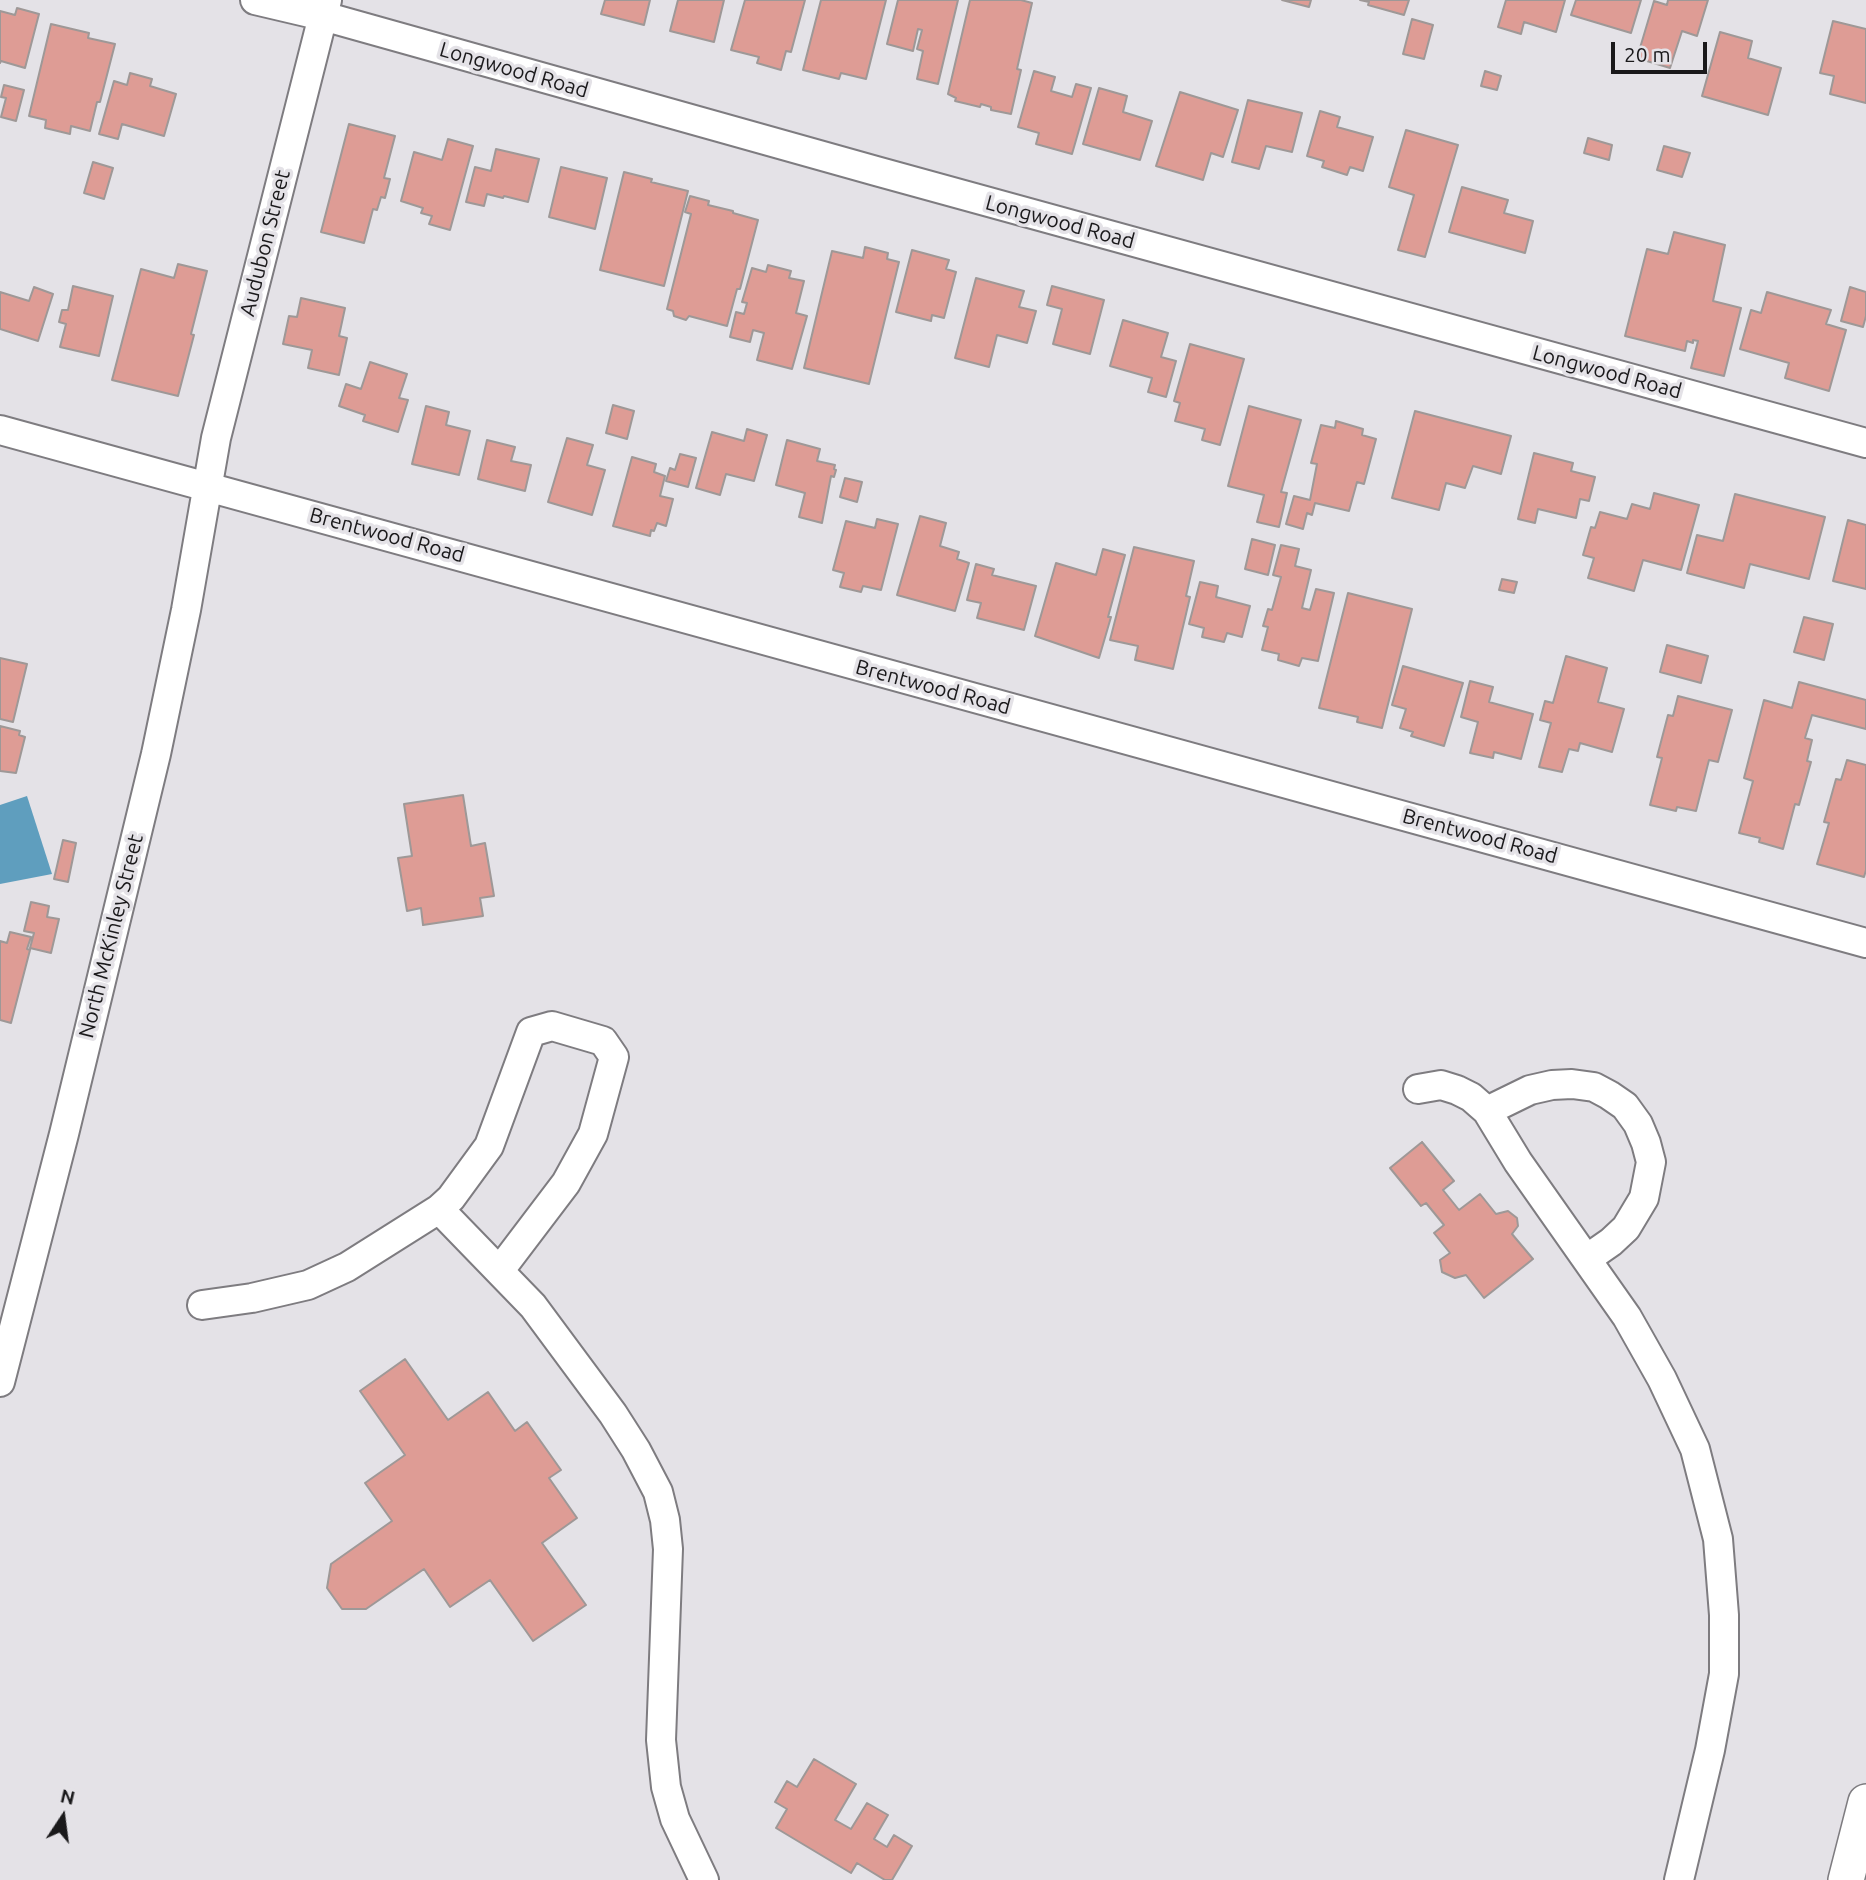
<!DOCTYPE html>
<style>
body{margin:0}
#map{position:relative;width:1866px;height:1880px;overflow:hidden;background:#e4e2e7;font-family:Ubuntu,sans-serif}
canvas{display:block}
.north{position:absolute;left:28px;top:1782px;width:70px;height:70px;-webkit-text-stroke:5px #e4e2e7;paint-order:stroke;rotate:13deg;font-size:19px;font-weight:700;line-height:28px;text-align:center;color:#1a191b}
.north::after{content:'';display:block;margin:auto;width:24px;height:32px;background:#1a191b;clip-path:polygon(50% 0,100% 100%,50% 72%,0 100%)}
.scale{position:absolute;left:1611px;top:42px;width:96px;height:32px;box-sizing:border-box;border:4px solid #1a191b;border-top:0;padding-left:9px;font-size:21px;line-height:24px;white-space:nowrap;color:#1a191b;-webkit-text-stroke:5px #e4e2e7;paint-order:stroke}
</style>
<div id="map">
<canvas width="1866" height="1880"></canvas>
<div class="north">N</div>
<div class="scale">20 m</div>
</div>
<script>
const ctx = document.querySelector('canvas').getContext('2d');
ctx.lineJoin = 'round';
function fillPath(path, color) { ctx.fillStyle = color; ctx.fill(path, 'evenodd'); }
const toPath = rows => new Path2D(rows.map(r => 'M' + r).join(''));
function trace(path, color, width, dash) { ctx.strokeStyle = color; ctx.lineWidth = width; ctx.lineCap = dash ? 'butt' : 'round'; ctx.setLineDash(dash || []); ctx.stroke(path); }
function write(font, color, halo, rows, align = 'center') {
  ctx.font = font + ' Ubuntu,sans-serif'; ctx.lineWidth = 7; ctx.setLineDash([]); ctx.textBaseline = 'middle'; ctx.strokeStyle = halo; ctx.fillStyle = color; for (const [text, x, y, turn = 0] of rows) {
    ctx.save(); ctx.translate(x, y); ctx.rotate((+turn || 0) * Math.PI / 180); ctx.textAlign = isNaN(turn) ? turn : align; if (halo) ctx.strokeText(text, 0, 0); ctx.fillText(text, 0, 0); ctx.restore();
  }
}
const water = toPath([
 [27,796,52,874,0,884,0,805]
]);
const building = toPath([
 [605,0,650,0,644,25,601,14,605,0],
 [678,0,724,0,714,42,670,31,678,0],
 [745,0,805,0,791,52,786,51,781,70,757,63,759,57,731,50,745,0],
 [821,0,886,0,866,79,841,73,839,79,803,70,821,0],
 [898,0,958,0,938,84,917,79,923,51,917,49,922,30,918,29,913,51,887,44,898,0],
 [970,0,1021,0,1032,3,1017,69,1021,70,1011,114,991,110,991,107,981,104,980,107,955,101,956,98,948,94,970,0],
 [1282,0,1311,0,1309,7,1282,0],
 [1360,0,1409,0,1404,15,1368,5,1369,2,1360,0],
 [1506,0,1565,0,1556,32,1524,22,1521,34,1498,27,1506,0],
 [1576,0,1641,0,1631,33,1571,15,1576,0],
 [1668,0,1708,0,1697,36,1682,31,1670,68,1637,58,1654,1,1667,5,1668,0],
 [17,8,39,14,25,68,1,61,0,63,0,11,15,15,17,8],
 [1412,19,1433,25,1424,59,1403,54,1412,19],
 [1833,21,1866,29,1866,103,1830,94,1834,76,1820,73,1833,21],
 [51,24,89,33,88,38,115,44,100,102,97,102,90,131,71,126,70,134,45,128,46,120,29,116,51,24],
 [1720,32,1752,41,1748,58,1781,68,1768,115,1702,96,1720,32],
 [1034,71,1055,77,1051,91,1072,97,1076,84,1091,88,1072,154,1036,144,1039,133,1018,127,1034,71],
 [1485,71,1501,76,1497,90,1481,86,1485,71],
 [130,73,152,79,150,86,176,94,164,136,122,124,118,139,99,134,114,81,127,85,130,73],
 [4,85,24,90,16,121,1,117,6,98,1,97,4,85],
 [1099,88,1127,96,1123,112,1152,121,1140,160,1083,144,1099,88],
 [1180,92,1238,110,1223,157,1211,153,1203,180,1156,166,1180,92],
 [1248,100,1302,113,1292,152,1266,146,1259,169,1232,162,1248,100],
 [1320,111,1340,117,1337,127,1373,137,1363,171,1350,167,1347,175,1322,167,1324,161,1307,156,1320,111],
 [349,124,395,136,384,178,390,179,385,198,381,197,377,210,373,209,364,243,321,232,349,124],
 [1406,130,1458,145,1425,257,1398,250,1414,195,1389,187,1406,130],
 [1588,138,1612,145,1609,160,1584,153,1588,138],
 [448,139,473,146,450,230,429,224,432,216,421,213,423,208,401,201,414,152,442,160,448,139],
 [1664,146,1690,153,1682,177,1657,170,1664,146],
 [496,149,539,159,528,202,504,196,503,198,487,194,484,206,466,202,475,167,491,171,496,149],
 [93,162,113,168,104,199,84,193,93,162],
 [561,167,607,178,595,229,549,217,561,167],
 [624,172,652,179,651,182,688,191,664,286,600,270,624,172],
 [1462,187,1508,200,1504,213,1533,221,1525,253,1449,232,1462,187],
 [690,196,709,201,708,205,733,211,733,213,758,220,740,289,737,289,727,326,689,316,686,320,674,316,673,311,667,309,691,214,685,212,690,196],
 [1674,232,1725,245,1713,301,1741,308,1724,376,1691,368,1698,341,1693,340,1693,343,1687,341,1685,351,1625,336,1647,249,1668,254,1674,232],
 [865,247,888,253,887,259,899,262,869,384,804,368,832,251,863,258,865,247],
 [912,250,949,260,946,269,956,272,944,318,932,315,931,321,896,312,912,250],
 [178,264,207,271,191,334,194,335,178,396,112,380,141,269,174,278,178,264],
 [768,265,791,271,789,278,804,281,796,313,807,316,792,369,757,360,764,333,753,330,750,342,730,337,736,312,744,314,747,303,742,302,752,268,766,272,768,265],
 [976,278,1024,291,1019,307,1036,311,1027,343,997,335,989,367,955,358,976,278],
 [73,286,113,296,99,356,60,347,66,324,59,322,62,310,68,310,73,286],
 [1052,286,1104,300,1090,354,1053,344,1062,309,1047,305,1052,286],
 [34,287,53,294,38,341,0,329,0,292,29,301,34,287],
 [1850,287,1866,292,1866,316,1863,327,1841,321,1850,287],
 [1767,292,1831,310,1826,324,1846,330,1829,391,1785,378,1789,363,1740,349,1751,310,1761,313,1767,292],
 [301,298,345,308,339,336,347,338,339,375,308,368,312,350,283,344,289,316,297,317,301,298],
 [1123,320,1168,333,1161,357,1176,361,1166,397,1148,392,1152,378,1110,366,1123,320],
 [1190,344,1244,359,1220,445,1202,440,1205,429,1175,421,1180,403,1174,401,1190,344],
 [370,362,407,374,399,398,408,400,398,432,363,421,365,415,339,406,346,384,361,389,370,362],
 [613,405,634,411,627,439,606,433,613,405],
 [426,406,449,412,446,425,470,431,459,475,412,464,426,406],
 [1249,406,1301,420,1281,492,1287,493,1279,527,1257,522,1264,495,1228,486,1249,406],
 [1415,411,1511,436,1501,474,1473,466,1465,488,1446,483,1439,510,1392,498,1415,411],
 [1336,421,1363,429,1362,435,1376,439,1364,484,1357,482,1349,511,1315,503,1312,515,1307,513,1303,529,1286,524,1294,496,1310,500,1317,464,1311,463,1321,425,1335,428,1336,421],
 [747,429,767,435,754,481,726,474,720,495,696,488,712,432,744,441,747,429],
 [567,438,593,445,587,465,605,470,592,515,548,502,567,438],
 [487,440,515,447,511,461,531,465,525,491,478,479,487,440],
 [787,440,820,449,817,461,835,465,834,469,836,470,834,477,831,476,822,523,799,517,805,493,776,485,787,440],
 [1534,453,1573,463,1571,471,1595,477,1589,501,1580,499,1576,518,1538,509,1535,523,1518,519,1534,453],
 [680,454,696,458,688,487,666,481,670,468,675,470,680,454],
 [632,457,656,464,654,472,665,476,660,496,673,499,666,526,657,523,654,531,651,530,650,536,613,526,632,457],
 [845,478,862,482,857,502,840,497,845,478],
 [1654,493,1699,505,1681,570,1643,560,1634,591,1588,578,1594,558,1583,555,1591,527,1595,528,1600,512,1627,519,1632,504,1650,509,1654,493],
 [1735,494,1825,517,1809,579,1750,564,1744,588,1687,573,1697,535,1723,541,1735,494],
 [920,516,946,523,940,546,959,552,957,559,969,563,955,611,897,595,920,516],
 [877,519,898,524,881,590,863,586,861,592,840,587,844,573,833,570,846,521,875,528,877,519],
 [1848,520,1866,525,1866,589,1833,581,1848,520],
 [1252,539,1275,545,1268,575,1245,569,1252,539],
 [1281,545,1299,549,1295,566,1311,570,1302,608,1310,610,1316,589,1334,593,1318,661,1302,658,1299,666,1278,660,1279,654,1262,650,1268,627,1263,626,1268,609,1272,610,1281,577,1273,575,1281,545],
 [1134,547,1194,561,1186,596,1190,597,1173,669,1135,660,1138,646,1110,640,1134,547],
 [1103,549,1125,555,1108,617,1111,617,1099,658,1035,636,1056,563,1096,575,1103,549],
 [976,564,994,569,992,575,1036,586,1024,630,977,618,981,603,967,600,976,564],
 [1502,579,1517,582,1514,593,1499,590,1502,579],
 [1200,582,1218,586,1216,597,1250,606,1242,637,1227,633,1224,642,1202,637,1204,628,1189,624,1200,582],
 [1348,593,1412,609,1382,728,1357,722,1358,717,1319,708,1348,593],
 [1804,617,1833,624,1824,660,1794,652,1804,617],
 [1667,645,1708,656,1701,683,1660,672,1667,645],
 [1566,656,1607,668,1598,702,1624,709,1612,752,1580,743,1578,751,1569,749,1562,772,1539,767,1551,723,1540,720,1545,701,1553,703,1566,656],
 [0,658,27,664,13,722,0,719,0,658],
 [1403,666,1463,683,1444,746,1411,736,1413,732,1400,728,1406,709,1392,705,1403,666],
 [1470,681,1493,687,1489,702,1533,714,1521,759,1494,752,1493,758,1470,753,1478,722,1461,717,1470,681],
 [1799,682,1866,700,1866,729,1812,715,1805,738,1812,740,1807,761,1811,762,1799,805,1795,804,1783,849,1759,842,1760,838,1739,833,1753,781,1744,778,1764,700,1792,708,1799,682],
 [1678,696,1732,710,1718,762,1709,760,1696,811,1677,807,1676,811,1650,805,1662,758,1657,757,1668,715,1673,716,1678,696],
 [0,726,20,731,19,735,25,737,16,773,0,771,0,726],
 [1847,760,1866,765,1866,870,1864,877,1817,864,1829,823,1824,822,1836,779,1841,780,1847,760],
 [463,795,471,846,485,843,494,896,480,898,483,916,423,925,421,908,407,911,398,858,412,856,404,804,463,795],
 [63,840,76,843,68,882,54,879,63,840],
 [31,902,49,906,47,917,59,919,51,953,30,948,34,933,24,931,31,902],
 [10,932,31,937,27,949,30,950,11,1023,0,1020,0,941,7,943,10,932],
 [1422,1142,1454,1181,1443,1190,1459,1210,1480,1194,1496,1214,1508,1211,1517,1218,1518,1226,1512,1234,1533,1259,1484,1298,1466,1275,1455,1278,1442,1272,1440,1260,1450,1253,1434,1233,1444,1225,1426,1203,1421,1206,1390,1168,1422,1142],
 [405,1359,448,1420,488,1392,515,1431,527,1422,561,1470,549,1478,577,1518,542,1543,586,1605,533,1641,490,1580,450,1607,424,1569,366,1609,342,1609,327,1588,331,1564,392,1521,365,1483,405,1455,360,1391,405,1359],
 [814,1759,856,1784,835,1820,851,1829,867,1803,888,1815,874,1839,887,1847,894,1835,912,1846,892,1880,885,1880,857,1863,851,1873,776,1828,787,1809,775,1802,787,1781,797,1787,814,1759]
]);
const minor = toPath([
 [255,0,323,16,876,171,1866,443],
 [0,430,1866,943],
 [1418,1089,1441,1085,1457,1090,1471,1097,1487,1111,1518,1162,1627,1317,1662,1379,1695,1449,1718,1539,1724,1615,1724,1674,1710,1750,1679,1880],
 [1487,1111,1530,1090,1552,1085,1572,1084,1594,1087,1609,1095,1625,1106,1638,1124,1646,1143,1651,1162,1644,1198,1626,1228,1611,1242,1588,1258],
 [439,1209,533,1306,613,1414,636,1450,658,1492,665,1520,668,1549,661,1740,666,1787,675,1819,704,1880],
 [202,1305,252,1298,308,1285,347,1267,439,1209,451,1198,489,1146,531,1032,552,1026,603,1041,614,1057,593,1134,566,1183,500,1270],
 [0,1382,64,1134,156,754,186,610,216,438,327,0]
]);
const tertiary = toPath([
 [1846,1880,1866,1802]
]);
const streetNames = [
 ["Longwood Road",514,70,16],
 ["Longwood Road",1060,222,15],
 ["Audubon Street",265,243,-76],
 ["Longwood Road",1607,372,15],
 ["Brentwood Road",387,535,15],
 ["Brentwood Road",933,687,15],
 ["Brentwood Road",1480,836,15],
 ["North McKinley Street",111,936,-76]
];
fillPath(water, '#5f9ebe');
fillPath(building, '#de9c95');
trace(building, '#9e9897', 2);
trace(minor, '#7e7c80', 32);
trace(tertiary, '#7e7c80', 38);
trace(minor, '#fff', 28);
trace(tertiary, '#fff', 35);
write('21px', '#1a191b', '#e4e2e7', streetNames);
</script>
